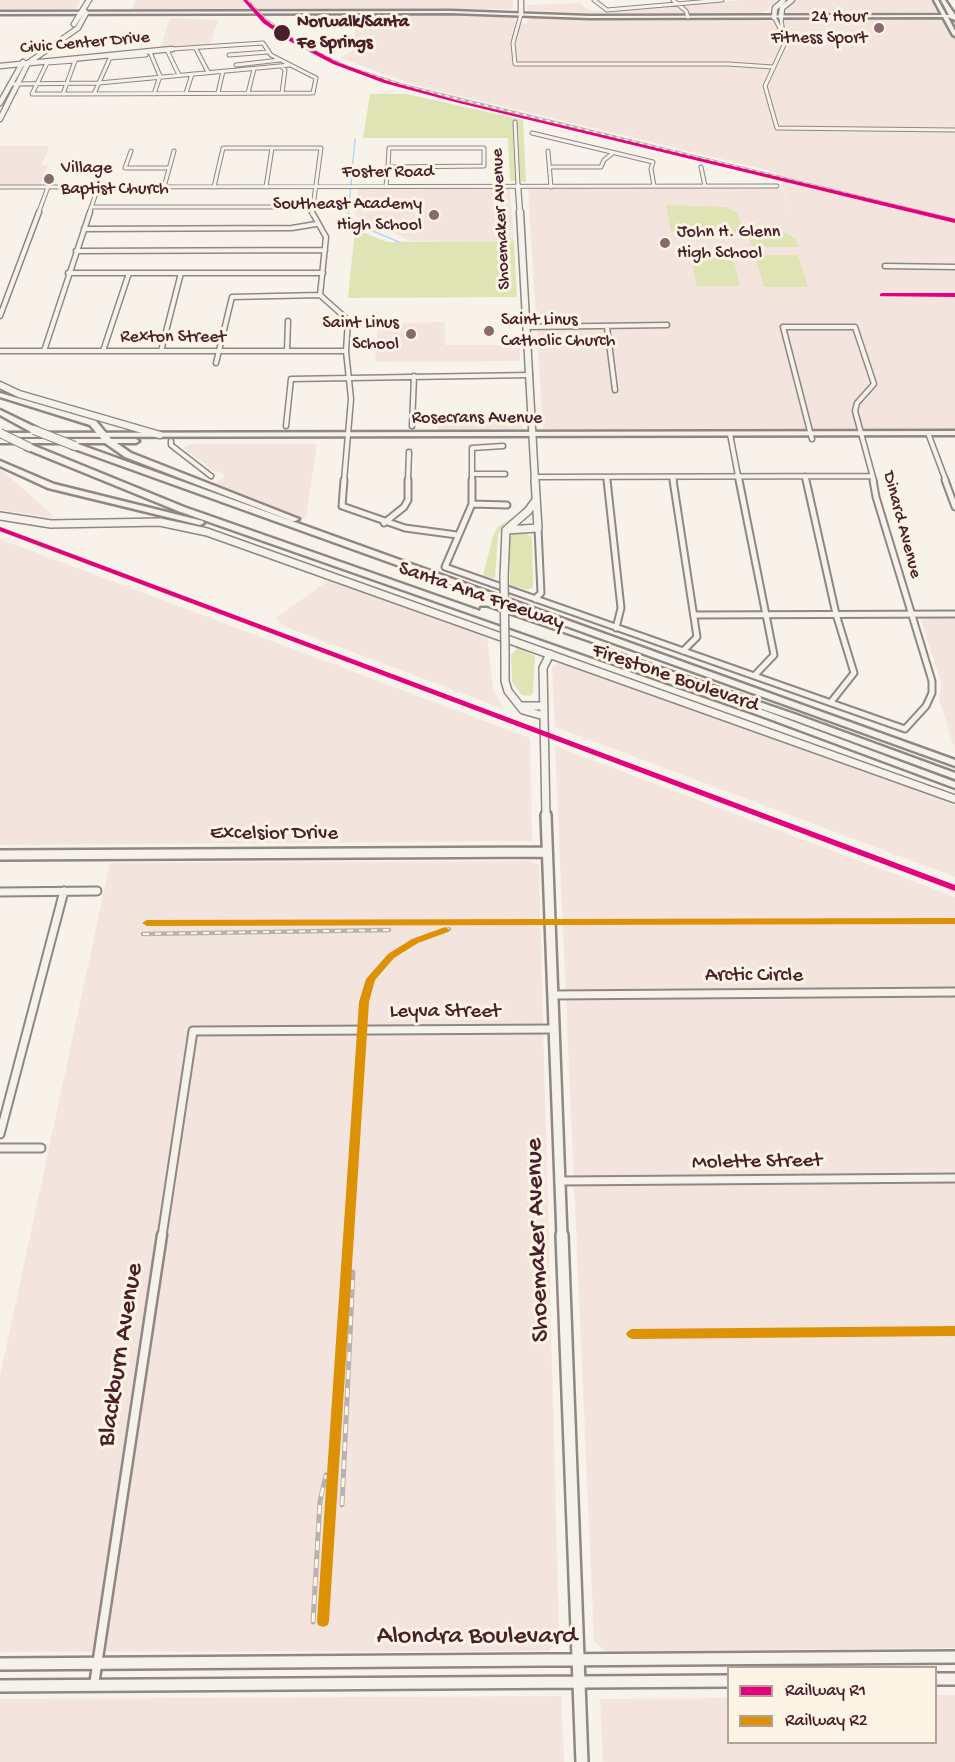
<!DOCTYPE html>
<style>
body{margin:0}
#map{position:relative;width:955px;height:1762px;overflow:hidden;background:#f7f3ea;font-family:"Gochi Hand",sans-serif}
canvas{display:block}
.legend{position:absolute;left:727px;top:1666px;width:210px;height:78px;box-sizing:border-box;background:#fcf5e5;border:2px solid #b59f9b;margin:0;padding:8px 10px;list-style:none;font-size:18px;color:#4a1f2b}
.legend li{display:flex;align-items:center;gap:12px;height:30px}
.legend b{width:30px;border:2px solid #b59f9b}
</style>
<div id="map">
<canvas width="955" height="1762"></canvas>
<ul class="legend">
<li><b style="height:8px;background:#e5007d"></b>Railway R1</li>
<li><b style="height:8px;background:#dd9206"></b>Railway R2</li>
</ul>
</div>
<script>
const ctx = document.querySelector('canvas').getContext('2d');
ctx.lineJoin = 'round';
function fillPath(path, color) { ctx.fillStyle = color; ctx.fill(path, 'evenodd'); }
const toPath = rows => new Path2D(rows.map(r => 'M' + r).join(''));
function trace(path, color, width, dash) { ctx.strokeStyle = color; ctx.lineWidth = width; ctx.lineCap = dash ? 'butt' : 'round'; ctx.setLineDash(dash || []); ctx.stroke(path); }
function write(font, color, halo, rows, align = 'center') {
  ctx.font = font + ' "Gochi Hand",sans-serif'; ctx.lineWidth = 6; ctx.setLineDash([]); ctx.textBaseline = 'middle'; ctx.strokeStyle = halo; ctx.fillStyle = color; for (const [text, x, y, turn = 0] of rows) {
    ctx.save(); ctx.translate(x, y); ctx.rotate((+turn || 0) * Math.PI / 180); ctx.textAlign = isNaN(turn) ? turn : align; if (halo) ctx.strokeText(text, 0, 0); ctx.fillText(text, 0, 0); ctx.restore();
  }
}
const built = toPath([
 [0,0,80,0,77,8,72,9,0,9],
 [135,0,513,0,513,9,132,9],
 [741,0,778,0,768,10,758,13,593,13,527,10,527,5,580,3,588,10,608,12],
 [799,0,931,0,937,12,786,12,788,6],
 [455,13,511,16,514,17,515,23,526,24,531,16,955,18,955,29,948,30,951,34,955,34,955,430,543,429,528,189,783,188,792,217,782,182,775,172,415,85,340,58,352,51,357,14],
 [170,18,218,20,211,43,213,46,160,49],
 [0,146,49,146,42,165,48,165,40,185,0,185],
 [358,188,510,188,514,241,411,241,357,217,355,214],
 [445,322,445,345,520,345,520,361,375,362,378,323],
 [438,414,522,414,523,429,438,431],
 [189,444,317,444,306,517,303,519,214,483,224,478,223,473,213,471,184,448],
 [0,470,4,472,56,518,0,510],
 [0,539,530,738,532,841,0,845],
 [329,580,487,637,493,689,504,709,278,624,282,621,276,618],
 [955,617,955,750,939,699,942,685,921,620],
 [560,662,955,805,955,877,555,727,552,668],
 [555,746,955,897,955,1648,606,1652,594,1641],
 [530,861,539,865,559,1637,549,1651,0,1652,0,1376,110,863],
 [936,1695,955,1695,955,1762,603,1762,600,1699,728,1698,728,1742,936,1742],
 [561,1696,564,1762,0,1762,0,1699]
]);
const green = toPath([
 [370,94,407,94,523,120,526,182,510,181,508,138,363,138],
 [666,205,726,207,737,213,744,233,678,233,671,231],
 [747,228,783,232,795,238,799,247,756,247,751,245],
 [355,229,387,242,514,241,517,297,348,298],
 [690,253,732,253,740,286,697,286],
 [755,255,798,255,808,287,764,287],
 [523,509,505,523,498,535,495,578,483,576,493,536,498,527],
 [524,532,532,537,533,583,533,587,527,590,510,585,510,537,513,534],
 [518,647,535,656,533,693,530,696,522,695,512,682,511,655]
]);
const stream = toPath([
 [355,139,348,217,354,223,399,242]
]);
const streetFar4 = toPath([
 [594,0,607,10,722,0],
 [673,0,686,11,688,17],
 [521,14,513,43,515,64,728,64,773,67],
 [774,17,782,32],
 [781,17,784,45,765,86,777,128,955,130],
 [196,49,208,72],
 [167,50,179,75],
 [150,52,160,76,154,94],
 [229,55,268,52],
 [75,61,63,94,32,94,47,63,75,61],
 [236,65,280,60],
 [282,67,285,70,282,93],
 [13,84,99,83,290,65],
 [186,93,192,74],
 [218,93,223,71],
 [248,93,254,69],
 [63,94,313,93,316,78,271,55,263,43,172,49],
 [94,94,110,58,146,55],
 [515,122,518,186],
 [532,133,653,162,651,169,654,186],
 [389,148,484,148,484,166,388,167,389,148],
 [131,151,125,168,169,168],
 [548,151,551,187],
 [550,167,601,167,604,160,613,153],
 [701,167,705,186],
 [386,186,388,167],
 [0,187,777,186],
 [164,187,174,151],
 [214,187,223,148,321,148,312,214],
 [266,187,272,148],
 [91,207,313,207],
 [38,214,48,187],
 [89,214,98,187]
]);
const streetFar3 = toPath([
 [312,212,326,237,320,295,348,320,346,351,351,399,344,481],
 [84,229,292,228,316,224],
 [76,251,325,250],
 [885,266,955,267],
 [68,273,323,273],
 [0,316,39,212],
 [527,327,667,325],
 [607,327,615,390],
 [0,351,346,351],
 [44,351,90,212],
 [103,351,129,273],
 [161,351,181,273],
 [287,351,288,321],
 [216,363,232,297,320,295],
 [286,426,291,379,530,375],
 [412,426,414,376],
 [928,433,946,481],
 [730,434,739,481],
 [812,439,783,327,855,327,874,384,857,403,855,411,874,481],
 [171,441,171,445,211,476],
 [472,474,505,474],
 [805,476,806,481],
 [535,477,872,476],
 [607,477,607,481],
 [673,477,674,481],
 [408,481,409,452],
 [472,481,472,448,503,446]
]);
const streetFar2 = toPath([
 [344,480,342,506,405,528,457,535],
 [472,480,472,504,445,567,905,729,926,706,932,693,932,681,876,497,873,480],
 [607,480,621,608,616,628],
 [673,480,697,637,683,651],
 [739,480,774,655,755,675],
 [806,480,836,614,854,673,831,702],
 [945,480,955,507],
 [472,504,507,505],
 [384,523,404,507,408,500,408,480],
 [535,599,541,593,538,528],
 [694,615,955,614]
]);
const streetFar1 = toPath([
 [0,892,97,891],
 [553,995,955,992],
 [0,1134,64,891],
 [0,1148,41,1148],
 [559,1181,955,1178],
 [162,1236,193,1031,554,1029]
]);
const street = toPath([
 [94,1685,162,1235]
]);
const secondaryFar4 = toPath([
 [521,0,521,14],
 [774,17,775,8,783,1],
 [781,17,782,8,792,0],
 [74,24,89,0],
 [0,66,172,49],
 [0,103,23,62],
 [0,119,28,63,78,28,86,13,84,11],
 [518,186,520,214]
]);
const secondaryFar3 = toPath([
 [520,212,535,481],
 [0,385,19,394,160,435]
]);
const secondaryFar2 = toPath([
 [0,516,51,524,160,522,207,532,955,799],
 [506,530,538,528,535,480],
 [504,577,506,530,528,511,536,500],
 [505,651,505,681,508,691,523,710,544,716],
 [522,706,543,706],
 [546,816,543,668,550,654]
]);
const secondaryFar1 = toPath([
 [546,815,562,1236],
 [0,855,547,852]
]);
const secondary = toPath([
 [562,1235,582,1762],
 [0,1664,955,1657],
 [936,1679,955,1679],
 [0,1686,728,1681]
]);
const primary = toPath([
 [934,0,938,0,946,15,949,15,941,0,945,0,955,15,955,20,948,17,955,31,955,36,953,35,943,17,590,18,451,13,0,14,0,12,451,11,590,16,942,15,934,0],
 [955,431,955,435,0,437,0,433,955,431],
 [0,439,136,439,139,441,136,443,0,443,0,439]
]);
const highway = toPath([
 [0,393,96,421,111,439,131,453,299,519,295,521,292,521,125,457,105,443,90,425,0,397,0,393],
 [0,410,37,428,38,430,37,432,31,432,0,415,0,410],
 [72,444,78,444,955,760,955,766,72,448,72,444],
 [26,445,32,445,184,507,480,611,481,608,487,608,797,715,955,773,955,779,791,719,606,655,765,711,955,782,955,788,759,715,178,511,26,449,26,445],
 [0,461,54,484,203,521,204,523,200,525,48,488,0,466,0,461]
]);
const railFar2 = toPath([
 [247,0,266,20,298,43,347,67,402,85,955,220],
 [882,295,955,295]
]);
const railFar1 = toPath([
 [0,529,955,888],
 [147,923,955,921],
 [143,934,389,930],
 [348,1236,364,1002,371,979,391,956,415,941,449,929]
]);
const rail = toPath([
 [632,1334,955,1331],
 [342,1505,353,1272],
 [323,1621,349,1235],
 [313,1622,320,1501,326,1475]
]);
const secondaryBridge = toPath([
 [504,577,505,651]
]);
const highwayBridge = toPath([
 [34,430,75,446],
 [0,433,29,447]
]);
const rail1 = toPath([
 [243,0,247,0,267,21,295,40,337,62,388,81,456,100,955,219,955,223,455,102,384,83,333,64,291,42,263,23,243,0],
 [882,293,955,293,955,297,880,296,880,294,882,293],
 [0,527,955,885,955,891,0,531,0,527]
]);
const rail2 = toPath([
 [955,918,955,924,147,926,142,923,147,920,955,918],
 [445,927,450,930,448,932,418,943,394,958,375,980,369,1002,329,1621,328,1625,323,1627,318,1625,317,1621,359,1002,366,979,388,954,412,939,445,927],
 [955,1326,955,1336,632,1339,628,1337,626,1334,628,1331,632,1329,955,1326]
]);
const markers = [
 [879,28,6,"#87696e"],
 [282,33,9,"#4a1f2b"],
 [49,179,6,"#87696e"],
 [434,215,6,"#87696e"],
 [665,243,6,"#87696e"],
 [489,331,6,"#87696e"],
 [411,334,6,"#87696e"]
];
const farPoinames = [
 ["24 Hour",867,18],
 ["Fitness Sport",867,39],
 ["Village",61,169,"left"],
 ["Baptist Church",61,190,"left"],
 ["Southeast Academy",422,205],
 ["High School",422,226],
 ["John H. Glenn",677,233,"left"],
 ["High School",677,254,"left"],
 ["Saint Linus",501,321,"left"],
 ["Catholic Church",501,342,"left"],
 ["Saint Linus",399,324],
 ["School",399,345]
];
const farStopnames = [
 ["Norwalk/Santa",297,23],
 ["Fe Springs",297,44]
];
const farStreetnames = [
 ["Civic Center Drive",85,44,-5],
 ["Foster Road",388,173],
 ["Shoemaker Avenue",502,219,-93],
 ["Rexton Street",173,338],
 ["Rosecrans Avenue",477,419],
 ["Dinard Avenue",901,525,75]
];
const streetNames = [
 ["Santa Ana Freeway",481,597,19],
 ["Firestone Boulevard",675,679,19],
 ["Excelsior Drive",274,835],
 ["Arctic Circle",754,977],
 ["Leyva Street",445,1013],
 ["Molette Street",757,1163,-1]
];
const nearStreetnames = [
 ["Shoemaker Avenue",539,1240,-92],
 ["Blackburn Avenue",122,1355,-81],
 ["Alondra Boulevard",477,1638]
];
fillPath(built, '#f3e5de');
fillPath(green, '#dfe4b5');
trace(stream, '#b6d8f3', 1.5);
trace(streetFar4, '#908684', 5);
trace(streetFar3, '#908684', 7);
trace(streetFar2, '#908684', 9);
trace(streetFar1, '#908684', 11);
trace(street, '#908684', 13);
trace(secondaryFar4, '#908684', 7);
trace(secondaryFar3, '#908684', 9);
trace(secondaryFar2, '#908684', 10);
trace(secondaryFar1, '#908684', 14);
trace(secondary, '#908684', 16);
trace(primary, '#908684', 5);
trace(highway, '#908684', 5);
trace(streetFar4, '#f5f2ec', 3);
trace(streetFar3, '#f5f2ec', 4);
trace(streetFar2, '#f5f2ec', 5);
trace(streetFar1, '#f5f2ec', 7);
trace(street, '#f5f2ec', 8);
trace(secondaryFar4, '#f5f2ec', 4.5);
trace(secondaryFar3, '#f5f2ec', 6);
trace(secondaryFar2, '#f5f2ec', 7);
trace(secondaryFar1, '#f5f2ec', 9);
trace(secondary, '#f5f2ec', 11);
fillPath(primary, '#f5f2ec');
fillPath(highway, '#f5f2ec');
trace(railFar2, '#b8b1ae', 3);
trace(railFar1, '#b8b1ae', 4.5);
trace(rail, '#b8b1ae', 5);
trace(railFar2, '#fcf5e5', 1.5, [4]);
trace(railFar1, '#fcf5e5', 2, [6]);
trace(rail, '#fcf5e5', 3, [9]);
trace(secondaryBridge, '#908684', 10, []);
trace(highwayBridge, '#908684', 10, []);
trace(secondaryBridge, '#f5f2ec', 7);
trace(highwayBridge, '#f5f2ec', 8);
fillPath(rail1, '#e5007d');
fillPath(rail2, '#dd9206');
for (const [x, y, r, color] of markers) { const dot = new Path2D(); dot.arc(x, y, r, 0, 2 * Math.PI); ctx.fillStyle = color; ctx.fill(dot); trace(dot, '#fcf5e5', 2); }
write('18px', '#4a1f2b', '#fcf5e5', farPoinames, 'right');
write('bold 18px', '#4a1f2b', '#fcf5e5', farStopnames, 'left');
write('18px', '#4a1f2b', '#fcf5e5', farStreetnames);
write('21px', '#4a1f2b', '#fcf5e5', streetNames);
write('26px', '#4a1f2b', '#fcf5e5', nearStreetnames);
</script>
